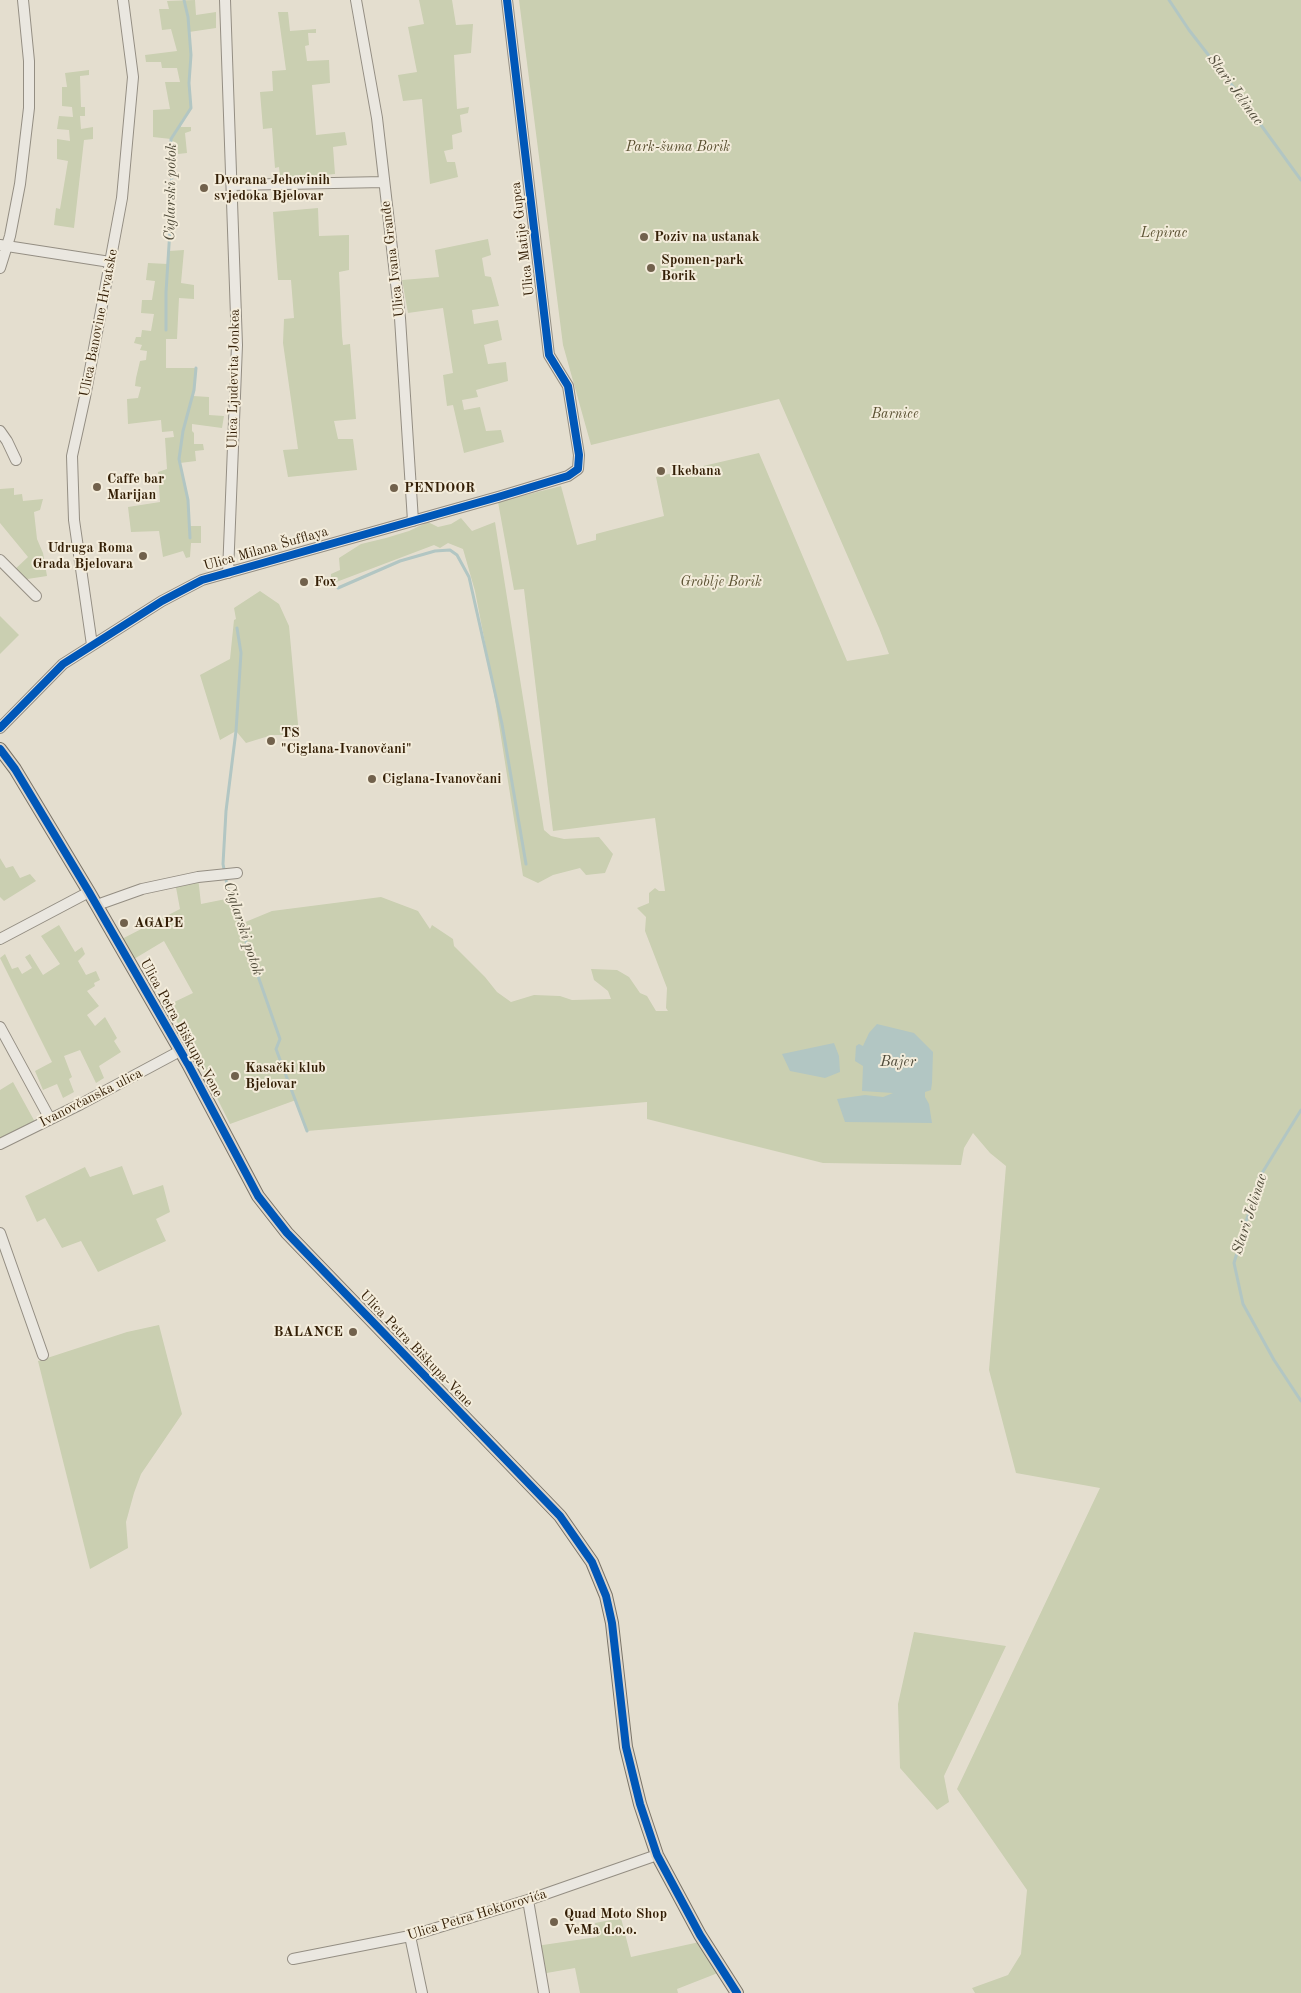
<!DOCTYPE html>
<meta charset="utf-8">
<style>
body{margin:0}
canvas{display:block;background:#e4decf}
</style>
<canvas width="1301" height="1993"></canvas>
<script>
const ctx = document.querySelector('canvas').getContext('2d');
ctx.lineJoin = 'round';
function fillPath(path, color) { ctx.fillStyle = color; ctx.fill(path, 'evenodd'); }
const toPath = rows => new Path2D(rows.map(r => 'M' + r).join(''));
function trace(path, color, width, dash) { ctx.strokeStyle = color; ctx.lineWidth = width; ctx.lineCap = dash ? 'butt' : 'round'; ctx.setLineDash(dash || []); ctx.stroke(path); }
function write(font, color, halo, rows, align = 'center') {
  ctx.font = font + ' "Old Standard TT",serif'; ctx.lineWidth = 4; ctx.setLineDash([]); ctx.textBaseline = 'middle'; ctx.strokeStyle = halo; ctx.fillStyle = color; for (const [text, x, y, turn = 0] of rows) {
    ctx.save(); ctx.translate(x, y); ctx.rotate((+turn || 0) * Math.PI / 180); ctx.textAlign = isNaN(turn) ? turn : align; if (halo) ctx.strokeText(text, 0, 0); ctx.fillText(text, 0, 0); ctx.restore();
  }
}
const green = toPath([
 [195,0,196,15,216,12,216,28,189,32,191,55,189,83,191,108,181,121,181,127,191,127,191,131,185,133,187,153,178,154,178,150,170,149,171,139,153,137,153,110,170,109,165,82,180,82,177,68,162,68,161,62,146,62,145,55,177,51,171,29,162,30,159,9,169,9,167,1],
 [419,0,452,0,456,25,473,24,471,53,454,55,457,109,469,107,468,113,460,115,462,132,452,135,453,149,444,151,447,162,455,162,458,177,430,184,422,99,403,101,398,75,417,72,408,27,424,24],
 [519,0,1301,0,1301,1993,975,1993,972,1988,1008,1975,1021,1954,1027,1890,957,1789,1100,1488,1016,1473,989,1370,1006,1166,990,1153,973,1133,964,1148,961,1165,823,1163,647,1119,647,1102,307,1131,296,1100,230,1124,203,1070,168,1005,193,993,164,941,129,962,118,941,180,909,175,882,198,877,201,904,231,898,243,923,272,911,381,897,418,911,430,929,432,925,453,939,454,946,485,977,497,992,511,1002,534,995,560,996,572,1000,611,999,608,991,594,980,591,969,617,970,629,977,640,993,647,996,656,1011,668,1011,666,1008,667,988,645,931,646,917,637,908,649,903,649,893,655,888,659,891,665,891,655,818,553,831,524,589,514,590,498,502,561,486,577,545,596,540,596,534,664,516,656,477,759,453,847,661,889,654,879,628,779,399,591,445,563,345],
 [278,12,288,12,290,31,316,29,316,33,308,33,309,45,305,46,307,61,329,60,330,83,312,85,316,135,345,132,347,145,333,147,335,174,280,179,279,167,275,168,272,128,263,129,260,92,273,91,272,71,286,70],
 [89,70,89,75,80,76,81,107,85,107,85,116,80,116,81,129,93,127,93,139,84,140,74,228,54,225,56,208,60,209,68,161,57,159,57,139,70,141,69,130,57,129,59,116,73,117,72,107,62,106,62,87,67,87,65,73],
 [318,208,319,236,349,235,349,270,339,272,342,336,343,345,350,344,356,419,334,421,338,439,353,439,357,470,288,477,283,450,298,449,283,343,284,319,294,318,291,280,278,280,273,212],
 [488,239,491,255,482,258,485,276,491,277,499,306,472,310,474,324,498,320,502,340,484,345,488,364,506,362,508,381,476,390,478,397,462,400,464,410,480,407,486,431,501,430,504,442,464,453,453,405,447,406,443,375,453,373,443,308,408,313,402,280,439,277,435,250],
 [184,250,181,283,194,285,194,299,179,298,177,339,166,339,166,368,196,368,193,396,209,397,209,415,224,416,222,428,192,424,192,431,194,433,194,444,203,444,204,450,195,451,196,461,180,463,188,500,189,526,201,526,201,543,191,543,190,557,186,558,183,551,163,557,159,531,131,532,128,507,160,502,158,472,167,469,165,438,174,437,173,431,162,432,161,420,128,424,127,399,138,398,141,387,135,386,136,378,140,361,146,360,147,351,140,350,142,345,134,343,136,337,141,337,142,330,151,331,154,314,141,313,142,300,152,300,155,281,146,280,148,263,168,264,169,251],
 [14,488,14,495,22,494,23,501,43,499,40,510,34,512,37,539,43,553,47,576,21,580,12,572,28,557,0,523,0,489],
 [461,518,472,531,495,522,544,830,551,836,564,839,599,837,613,854,605,873,586,875,580,868,553,875,538,883,523,876,491,674,475,591,463,549,448,543,440,548,434,545,331,584,331,574,340,570,339,558,361,544,386,538,409,531,428,522,438,527,451,524],
 [260,591,279,604,289,626,299,735,272,735,246,743,236,731,220,740,200,675,230,659,234,620,236,619,234,608],
 [0,616,19,635,0,654],
 [0,858,6,868,13,866,20,878,30,874,36,881,4,901,0,897],
 [59,925,75,952,82,947,85,954,78,961,86,975,96,971,100,980,94,983,95,986,87,991,99,1006,87,1015,95,1026,105,1017,117,1038,114,1041,121,1052,99,1066,104,1078,96,1083,80,1050,64,1056,72,1077,69,1079,74,1092,63,1098,57,1084,43,1090,35,1071,52,1062,0,958,5,954,12,969,18,967,22,974,32,968,25,957,30,954,43,975,60,964,41,936],
 [13,1082,35,1122,0,1139,0,1090],
 [122,1166,133,1195,163,1185,170,1212,156,1219,166,1241,98,1272,81,1241,62,1248,45,1218,37,1222,25,1196,85,1167,90,1177],
 [159,1325,182,1414,141,1474,134,1493,126,1522,128,1548,90,1569,38,1361,127,1332],
 [914,1632,1006,1646,944,1776,949,1802,937,1810,900,1768,898,1704],
 [621,1918,631,1957,704,1941,723,1971,677,1989,678,1993,580,1993,575,1968,541,1974,536,1946,597,1937,595,1923]
]);
const water = toPath([
 [877,1024,914,1033,933,1052,932,1083,931,1090,925,1092,925,1097,929,1104,932,1123,845,1122,837,1099,865,1095,883,1097,893,1093,862,1091,863,1066,855,1061,856,1046,859,1044,863,1046,869,1033],
 [834,1043,839,1056,840,1072,825,1078,790,1071,782,1054]
]);
const stream = toPath([
 [1169,0,1189,30,1234,88,1301,180],
 [166,330,166,292,172,198,171,139,191,108,189,83,191,55,188,17,184,0],
 [190,538,188,500,179,459,183,431,194,390,196,368],
 [338,588,400,561,435,551,450,550,457,555,469,577,502,724,526,864],
 [237,628,241,653,236,731,226,811,223,864,228,890,280,1039,276,1049,307,1131],
 [1301,1110,1259,1178,1234,1263,1243,1304,1274,1360,1301,1401]
]);
const minor = toPath([
 [225,0,237,345,228,573],
 [356,0,377,118,400,318,413,521],
 [232,185,384,182],
 [0,245,110,262],
 [0,268,10,236,20,184,29,108,29,61,23,0],
 [0,431,7,441,16,460],
 [0,560,36,596],
 [92,645,74,520,72,456,85,397,122,198,133,77,123,0],
 [0,728,63,664,162,601,202,580,498,497,568,476,578,469,579,455,568,386,549,355,507,0],
 [97,905,142,889,198,877,237,873],
 [0,939,89,892],
 [0,1027,50,1119],
 [0,1144,81,1104,180,1051],
 [0,1233,43,1355],
 [528,1900,544,1993],
 [410,1936,422,1993],
 [293,1959,410,1936,528,1900,657,1855]
]);
const major = toPath([
 [0,749,15,769,89,892,188,1064,258,1196,287,1233,560,1516,592,1562,606,1596,612,1623,626,1747,640,1804,657,1855,700,1935,737,1993]
]);
const cycleway = toPath([
 [0,728,63,664,162,601,202,580,498,497,568,476,578,469,579,455,568,386,549,355,507,0],
 [0,749,15,769,89,892,188,1064,258,1196,287,1233,560,1516,592,1562,606,1596,612,1623,626,1747,640,1804,657,1855,700,1935,737,1993]
]);
const markers = [
 [204,188,5,"#71614c"],
 [644,237,5,"#71614c"],
 [651,268,5,"#71614c"],
 [661,471,5,"#71614c"],
 [97,487,5,"#71614c"],
 [394,488,5,"#71614c"],
 [143,556,5,"#71614c"],
 [304,582,5,"#71614c"],
 [271,741,5,"#71614c"],
 [372,779,5,"#71614c"],
 [124,923,5,"#71614c"],
 [235,1076,5,"#71614c"],
 [353,1332,5,"#71614c"],
 [554,1922,5,"#71614c"]
];
const parkNames = [
 ["Park-šuma Borik",678,147],
 ["Lepirac",1164,233],
 ["Barnice",895,414],
 ["Groblje Borik",721,582]
];
const poiNames = [
 ["Dvorana Jehovinih",214,180],
 ["svjedoka Bjelovar",214,196],
 ["Poziv na ustanak",654,237],
 ["Spomen-park",661,260],
 ["Borik",661,276],
 ["Ikebana",671,471],
 ["Caffe bar",107,479],
 ["Marijan",107,495],
 ["PENDOOR",404,488],
 ["Udruga Roma",133,548,"right"],
 ["Grada Bjelovara",133,564,"right"],
 ["Fox",314,582],
 ["TS",281,733],
 ["\"Ciglana-Ivanovčani\"",281,749],
 ["Ciglana-Ivanovčani",382,779],
 ["AGAPE",134,923],
 ["Kasački klub",245,1068],
 ["Bjelovar",245,1084],
 ["BALANCE",343,1332,"right"],
 ["Quad Moto Shop",564,1914],
 ["VeMa d.o.o.",564,1930]
];
const streetNames = [
 ["Ulica Matije Gupca",523,239,-97],
 ["Ulica Ivana Granđe",393,259,-97],
 ["Ulica Banovine Hrvatske",99,323,-79],
 ["Ulica Ljudevita Jonkea",234,379,-89],
 ["Ulica Milana Šufflaya",266,549,-16],
 ["Ulica Petra Biškupa-Vene",181,1028,61],
 ["Ivanovčanska ulica",91,1098,-27],
 ["Ulica Petra Biškupa-Vene",416,1349,46],
 ["Ulica Petra Hektorovića",477,1915,-17]
];
const waterNames = [
 ["Stari Jelinac",1235,90,54],
 ["Ciglarski potok",171,192,-89],
 ["Ciglarski potok",243,929,72],
 ["Bajer",898,1062],
 ["Stari Jelinac",1250,1214,-72]
];
fillPath(green, '#cacfb1');
fillPath(water, '#b2c6c3');
trace(stream, '#b2c6c3', 3);
trace(minor, '#948e83', 12);
trace(major, '#7a7468', 14);
trace(minor, '#eae7e0', 10);
trace(major, '#ddd6cb', 12);
trace(cycleway, '#0057b8', 8);
for (const [x, y, r, color] of markers) { const dot = new Path2D(); dot.arc(x, y, r, 0, 2 * Math.PI); ctx.fillStyle = color; ctx.fill(dot); trace(dot, '#f3ecdb', 2); }
write('italic 14px', '#5a5031', '#f3ecdb', parkNames);
write('bold 14px', '#331e05', '#f3ecdb', poiNames, 'left');
write('14px', '#331e05', '#f3ecdb', streetNames);
write('italic 15px', '#524d3c', '#f3ecdb', waterNames);
</script>
